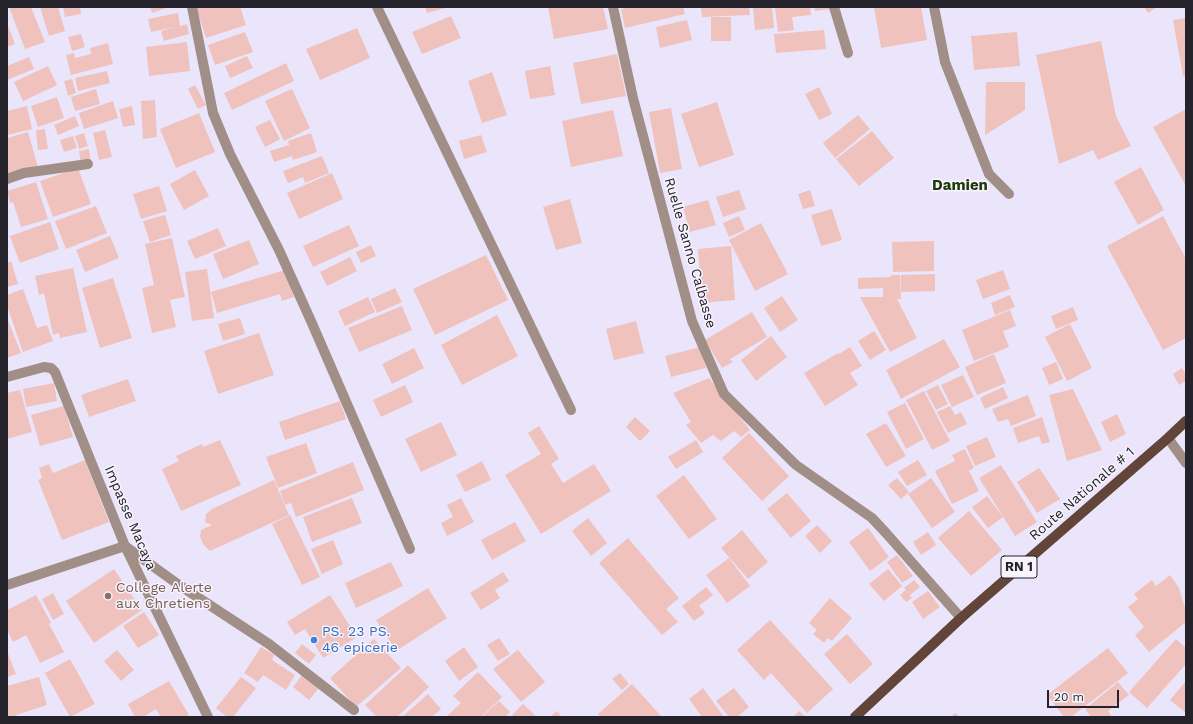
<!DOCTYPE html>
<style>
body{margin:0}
#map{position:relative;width:1193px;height:724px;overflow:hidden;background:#ebe5fb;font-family:"Work Sans",sans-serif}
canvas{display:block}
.frame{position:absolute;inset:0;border:8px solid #24222a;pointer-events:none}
.scale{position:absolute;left:1047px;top:690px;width:72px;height:18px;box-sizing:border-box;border:2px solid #24222a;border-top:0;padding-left:5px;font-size:12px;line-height:14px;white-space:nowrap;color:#24222a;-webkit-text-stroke:3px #f7f4fd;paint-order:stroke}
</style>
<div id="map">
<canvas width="1193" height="724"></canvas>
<div class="frame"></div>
<div class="scale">20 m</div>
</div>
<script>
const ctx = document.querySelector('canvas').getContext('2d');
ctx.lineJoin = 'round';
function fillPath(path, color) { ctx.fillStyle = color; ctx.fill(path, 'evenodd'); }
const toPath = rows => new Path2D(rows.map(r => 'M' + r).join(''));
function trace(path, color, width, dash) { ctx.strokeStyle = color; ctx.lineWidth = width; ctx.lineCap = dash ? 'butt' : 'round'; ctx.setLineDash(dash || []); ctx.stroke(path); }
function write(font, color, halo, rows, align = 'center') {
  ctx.font = font + ' "Work Sans",sans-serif'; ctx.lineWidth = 3; ctx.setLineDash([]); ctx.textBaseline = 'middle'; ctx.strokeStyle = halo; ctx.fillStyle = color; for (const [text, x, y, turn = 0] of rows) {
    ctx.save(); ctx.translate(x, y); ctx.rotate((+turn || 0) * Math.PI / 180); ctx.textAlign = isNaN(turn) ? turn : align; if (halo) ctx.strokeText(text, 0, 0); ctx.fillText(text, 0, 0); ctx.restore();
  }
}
const building = toPath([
 [9,7,31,7,45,42,25,49],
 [40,7,58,7,65,31,49,36],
 [63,7,80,7,81,14,65,17],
 [150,7,169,7,152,13],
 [196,7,240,7,246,25,206,38],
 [425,7,449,7,427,13],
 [548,7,603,7,608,29,554,39],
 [631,7,683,7,685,14,625,28,621,9],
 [701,7,749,7,750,15,702,17],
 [753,7,772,7,774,28,755,30],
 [775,7,810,7,811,15,792,17,794,30,778,32],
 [814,7,831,7,831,9,815,11],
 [874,7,921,7,927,40,881,48],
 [1144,7,1157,7,1148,13],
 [178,13,180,26,187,24,189,34,164,41,161,31,175,27,151,32,148,19],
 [451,16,461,38,422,54,412,32],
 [711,17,731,17,731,41,711,41],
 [1186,18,1186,76,1183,76,1173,20],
 [687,20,692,40,660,48,656,27],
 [7,23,15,44,7,47],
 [357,28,370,58,320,80,306,49],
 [824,30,826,49,776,53,774,34],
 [245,32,253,52,215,65,208,45],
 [1017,32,1020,66,974,70,971,36],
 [81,34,85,47,72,51,68,37],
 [1101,41,1116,116,1131,146,1098,160,1093,150,1059,164,1036,55],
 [187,42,190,71,149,76,146,47],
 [108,43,113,64,71,75,66,55,74,53,75,58,91,54,90,48],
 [617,54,626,96,581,104,573,63],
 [247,56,253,68,230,78,225,66],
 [29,57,34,69,7,80,7,66],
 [286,63,294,81,232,110,224,93],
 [48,66,57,85,23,101,14,82],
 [550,66,555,95,530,99,525,71],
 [107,71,110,83,78,91,75,78],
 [492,72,507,115,482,123,468,81],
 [72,79,76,93,68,96,64,81],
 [986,82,1025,82,1025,110,985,135],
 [195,85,206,105,198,109,188,89],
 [819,87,832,114,819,120,805,94],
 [96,89,100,104,75,111,71,97],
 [292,89,310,128,284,141,265,101],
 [57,97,64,118,38,127,31,106],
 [155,100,157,137,143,139,141,101],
 [113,101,118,118,84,129,79,113],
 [717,102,734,155,699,167,681,114],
 [27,106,32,129,8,135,7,111],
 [132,106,135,125,123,127,119,109],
 [671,108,682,169,660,173,649,112],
 [1186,109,1186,186,1153,127],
 [613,110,623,156,571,167,562,121],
 [199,113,215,152,176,168,160,129],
 [858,115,870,129,835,158,823,143],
 [75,116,79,126,58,135,54,125],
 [270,120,280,139,265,147,255,127],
 [45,129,48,149,38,150,36,130],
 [105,130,112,157,99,160,93,133],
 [872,131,894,158,859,186,836,159],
 [28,132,38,167,7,176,7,138],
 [84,133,88,146,79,149,75,136],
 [311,133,317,152,293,160,292,156,274,162,270,151,289,145,288,141],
 [481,135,487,152,464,159,459,141],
 [73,136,77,148,64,152,60,140],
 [89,149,91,162,81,163,79,151],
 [322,156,329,173,305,183,303,177,288,183,283,171],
 [1141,167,1164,210,1138,225,1114,182],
 [78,168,91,204,53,217,40,181],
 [195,170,209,196,184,210,170,184],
 [332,173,343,199,299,219,287,193],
 [36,182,48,219,21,227,13,202,10,203,7,191],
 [159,186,167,211,141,219,133,194],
 [739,190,746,209,723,217,716,197],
 [810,190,815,206,803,209,798,194],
 [570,199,582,243,556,250,543,207],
 [708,200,716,225,690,232,683,207],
 [96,206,107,233,66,249,55,221],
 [832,209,842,240,821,246,811,215],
 [165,215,171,235,150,242,143,221],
 [739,216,745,230,729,237,723,223],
 [1163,216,1186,259,1186,338,1163,350,1107,246],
 [50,222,59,249,20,263,10,236],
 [761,223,788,274,755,291,729,240],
 [349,225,359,246,313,267,303,246],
 [218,228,226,246,195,259,187,241],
 [110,236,119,258,85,272,76,250],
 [172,238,185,297,170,300,176,327,152,333,142,288,154,285,145,244],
 [249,240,259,264,223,279,213,254],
 [934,241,934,271,893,272,892,242],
 [371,245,376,256,361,263,356,252],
 [731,246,735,300,702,303,698,249],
 [486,255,508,300,435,335,413,289],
 [350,257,357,271,327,286,320,272],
 [11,261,18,284,7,287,7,263],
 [73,268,87,332,60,338,59,333,53,335,44,293,39,295,35,276],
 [207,269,214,318,192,321,185,272],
 [285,270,294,297,282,301,280,294,217,313,211,292],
 [1003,270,1010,289,983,299,976,280],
 [935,274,935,291,901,292,901,275],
 [891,275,900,275,901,299,897,299,917,338,890,352,860,297,883,297,883,288,858,289,858,278,891,277],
 [113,278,132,338,100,348,82,288],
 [395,288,402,302,377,313,371,299],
 [23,289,37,328,47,325,53,341,23,352,7,306,7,295],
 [1010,295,1015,307,995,315,991,303],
 [782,296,798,320,780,332,764,308],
 [368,297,375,312,345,326,338,311],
 [402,306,412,330,359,352,348,328],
 [1073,307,1078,320,1056,329,1051,316],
 [1010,310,1016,326,1003,331,1009,347,974,361,962,330],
 [752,312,767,337,730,359,733,362,722,368,705,340],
 [497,315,518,356,462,385,441,345],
 [7,318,21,353,7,358],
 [240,318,245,334,223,341,218,324],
 [636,321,644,353,614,360,606,329],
 [1070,324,1092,368,1067,381,1045,337],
 [874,331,886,350,870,360,858,341],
 [259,333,274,375,218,394,204,351],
 [771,336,787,357,756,381,741,360],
 [944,339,960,367,901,399,886,370],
 [700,347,706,368,671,377,665,356],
 [850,347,862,366,850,373,858,385,825,406,804,373,838,353,839,354],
 [414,348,424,368,392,384,382,364],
 [994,354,1006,383,977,395,965,367],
 [1056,362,1063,379,1049,385,1042,368],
 [1182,368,1186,375,1186,381,1179,385,1173,374],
 [963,375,974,397,952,407,941,385],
 [709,378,750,430,741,437,734,431,721,441,713,435,701,443,686,425,691,422,673,393],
 [128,379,136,401,89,417,81,395],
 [54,383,57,401,26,407,23,389],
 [405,385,413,402,381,417,373,400],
 [938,385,948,404,936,410,926,391],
 [1003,387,1008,398,985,409,980,398],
 [1073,389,1102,450,1067,461,1049,395],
 [20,390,32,432,7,439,7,393],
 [924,391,950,441,932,450,906,400],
 [1028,395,1036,416,1011,426,1008,419,998,422,992,409],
 [340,401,346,419,285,440,279,422],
 [905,403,924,439,906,449,887,412],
 [64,406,73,437,40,446,31,415],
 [950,406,955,415,961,412,967,424,948,433,937,412],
 [1117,414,1126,434,1110,442,1101,422],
 [635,417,650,431,640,441,626,427],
 [1042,417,1050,442,1042,444,1039,436,1018,443,1013,428],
 [441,422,457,455,421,472,405,439],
 [886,423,906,456,886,467,866,434],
 [539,426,559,459,551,464,563,483,594,464,611,491,541,534,505,475,541,454,528,433],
 [749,433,789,476,762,501,722,458],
 [987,437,996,457,975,466,966,446],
 [220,440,241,485,181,511,162,469,179,461,176,456,202,444,203,447],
 [696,440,703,452,676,469,668,457],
 [306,443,317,473,278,488,266,457],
 [965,449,974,468,969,471,979,491,952,504,935,471,955,461,952,455],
 [85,460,109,522,62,540,38,480,42,478,39,468,49,464,53,473],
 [918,460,927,475,907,486,898,472],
 [482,461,491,480,465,492,456,475],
 [353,462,364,490,296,517,291,503,285,505,280,491],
 [1001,465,1037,522,1015,536,979,478],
 [1039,468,1060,499,1037,513,1017,482],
 [684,475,717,519,689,539,656,496],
 [897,478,909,492,901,499,888,485],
 [931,478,955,512,932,528,908,494],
 [274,480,289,515,210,551,203,544,200,536,201,530,212,525,205,522,206,514,212,509],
 [787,493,811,521,791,538,767,509],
 [987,496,1003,517,988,528,972,507],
 [352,498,362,523,312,542,303,517],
 [461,498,474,522,447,536,441,523,453,517,447,505],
 [969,511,1002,550,971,576,938,538],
 [290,515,320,577,302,585,272,524],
 [588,518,607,543,591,556,572,531],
 [515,522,526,541,492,560,481,540],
 [817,525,832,541,820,553,805,536],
 [868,528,889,557,870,571,849,542],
 [742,530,768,562,748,579,721,548],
 [928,532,936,545,921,555,913,542],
 [628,538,679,598,666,609,678,622,662,635,599,563],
 [333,540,343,564,322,574,311,549],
 [897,555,913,576,902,583,887,562],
 [729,558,750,586,727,603,706,575],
 [391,562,403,586,356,608,345,583],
 [114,569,142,610,94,643,66,601],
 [888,569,902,586,884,601,869,584],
 [503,572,509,581,495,590,500,598,481,610,470,593],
 [1170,575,1179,588,1186,611,1186,622,1149,652,1135,635,1144,627,1128,607,1138,599,1134,594,1152,580,1156,586],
 [914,580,920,587,910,595,912,598,906,602,900,595,906,590,904,588],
 [706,587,713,595,699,606,705,613,694,621,682,606],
 [428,588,447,618,396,651,376,620],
 [928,591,940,607,923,619,912,602],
 [53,593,64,614,53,620,42,599],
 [36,595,51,623,49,624,64,652,40,663,26,635,13,642,7,630,7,610],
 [330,595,357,637,323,658,305,629,295,635,287,622],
 [830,598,852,618,832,641,828,638,824,643,813,634,817,630,809,623],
 [144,612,159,635,138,648,123,626],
 [770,620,833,689,807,713,771,673,764,680,737,650],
 [847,634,873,664,850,684,824,654],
 [499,638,510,654,498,661,487,645],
 [374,639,401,668,356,707,330,678],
 [1176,639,1186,648,1186,664,1147,708,1129,692],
 [302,644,316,655,309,664,295,653],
 [261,647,274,655,272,660,295,675,286,690,263,675,258,682,244,673],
 [464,647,478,667,459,681,445,661],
 [1108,648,1128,673,1071,717,1064,717,1047,695],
 [117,650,134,670,121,681,104,661],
 [518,650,545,682,521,702,493,669],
 [7,651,16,674,7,677],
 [70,659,95,704,70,717,45,673],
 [408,665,429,687,397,717,377,717,365,705],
 [478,672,502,697,481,717,446,717,461,703,453,696],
 [620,673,629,684,622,690,612,679],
 [302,675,319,688,309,700,293,687],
 [39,677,47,705,16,715,17,717,7,717,7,686],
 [241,677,256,688,233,717,227,717,216,708],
 [169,681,189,715,186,717,161,717,156,709,143,717,135,717,128,704],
 [1186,681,1186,713,1170,700],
 [1118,682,1129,695,1108,711,1111,715,1108,717,1091,717,1085,709],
 [632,684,662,717,601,717,598,714],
 [703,688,724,717,702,717,689,699],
 [734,688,749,707,737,717,729,717,716,701],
 [428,694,441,709,432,717,402,717],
 [499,701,510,712,505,717,482,717],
 [523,704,537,717,514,717,512,715],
 [557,711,562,717,550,717],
 [799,711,806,717,793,717],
 [955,713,961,717,951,717]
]);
const service = toPath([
 [7,179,24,173,88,164],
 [1168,438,1186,463]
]);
const minor = toPath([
 [192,7,213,113,230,154,279,250,311,321,410,549],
 [377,7,571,410],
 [613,7,633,98,692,321,724,394,796,465,872,518,886,533,961,618],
 [834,7,848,53],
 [934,7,945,62,989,174,1009,194],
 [7,377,44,367,51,368,55,372,125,546,208,717],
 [7,585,125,546,179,585,269,644,354,710]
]);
const primary = toPath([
 [855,717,961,618,1168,438,1186,421]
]);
const markers = [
 [108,596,4,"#8d6e63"],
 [314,640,4,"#3f7fe0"]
];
const shields = [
 [1019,567,36]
];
const shieldNames = [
 ["RN 1",1019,567]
];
const streetNames = [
 ["Ruelle Sanno Calbasse",690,253,74],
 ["Route Nationale # 1",1082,494,-41],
 ["Impasse Macaya",130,518,67]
];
const educationNames = [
 ["College Alerte",116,588],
 ["aux Chretiens",116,604]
];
const shopNames = [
 ["PS. 23 PS.",322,632],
 ["46 epicerie",322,648]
];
const neighbourhoodNames = [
 ["Damien",960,186]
];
fillPath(building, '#efc2bd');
trace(service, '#a08e87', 10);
trace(minor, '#a08e87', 10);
trace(primary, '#624439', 10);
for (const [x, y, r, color] of markers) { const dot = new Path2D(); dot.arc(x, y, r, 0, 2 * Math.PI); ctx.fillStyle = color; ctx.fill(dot); trace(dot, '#f7f4fd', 1.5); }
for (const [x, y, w] of shields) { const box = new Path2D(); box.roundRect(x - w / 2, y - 11, w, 22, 3); ctx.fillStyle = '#f7f4fd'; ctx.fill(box); trace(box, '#24222a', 1); }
write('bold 13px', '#24222a', null, shieldNames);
write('14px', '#24222a', '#f7f4fd', streetNames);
write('14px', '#785e54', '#f7f4fd', educationNames, 'left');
write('14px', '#366cbe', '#f7f4fd', shopNames, 'left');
write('bold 15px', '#1d390a', '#f7f4fd', neighbourhoodNames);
</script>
